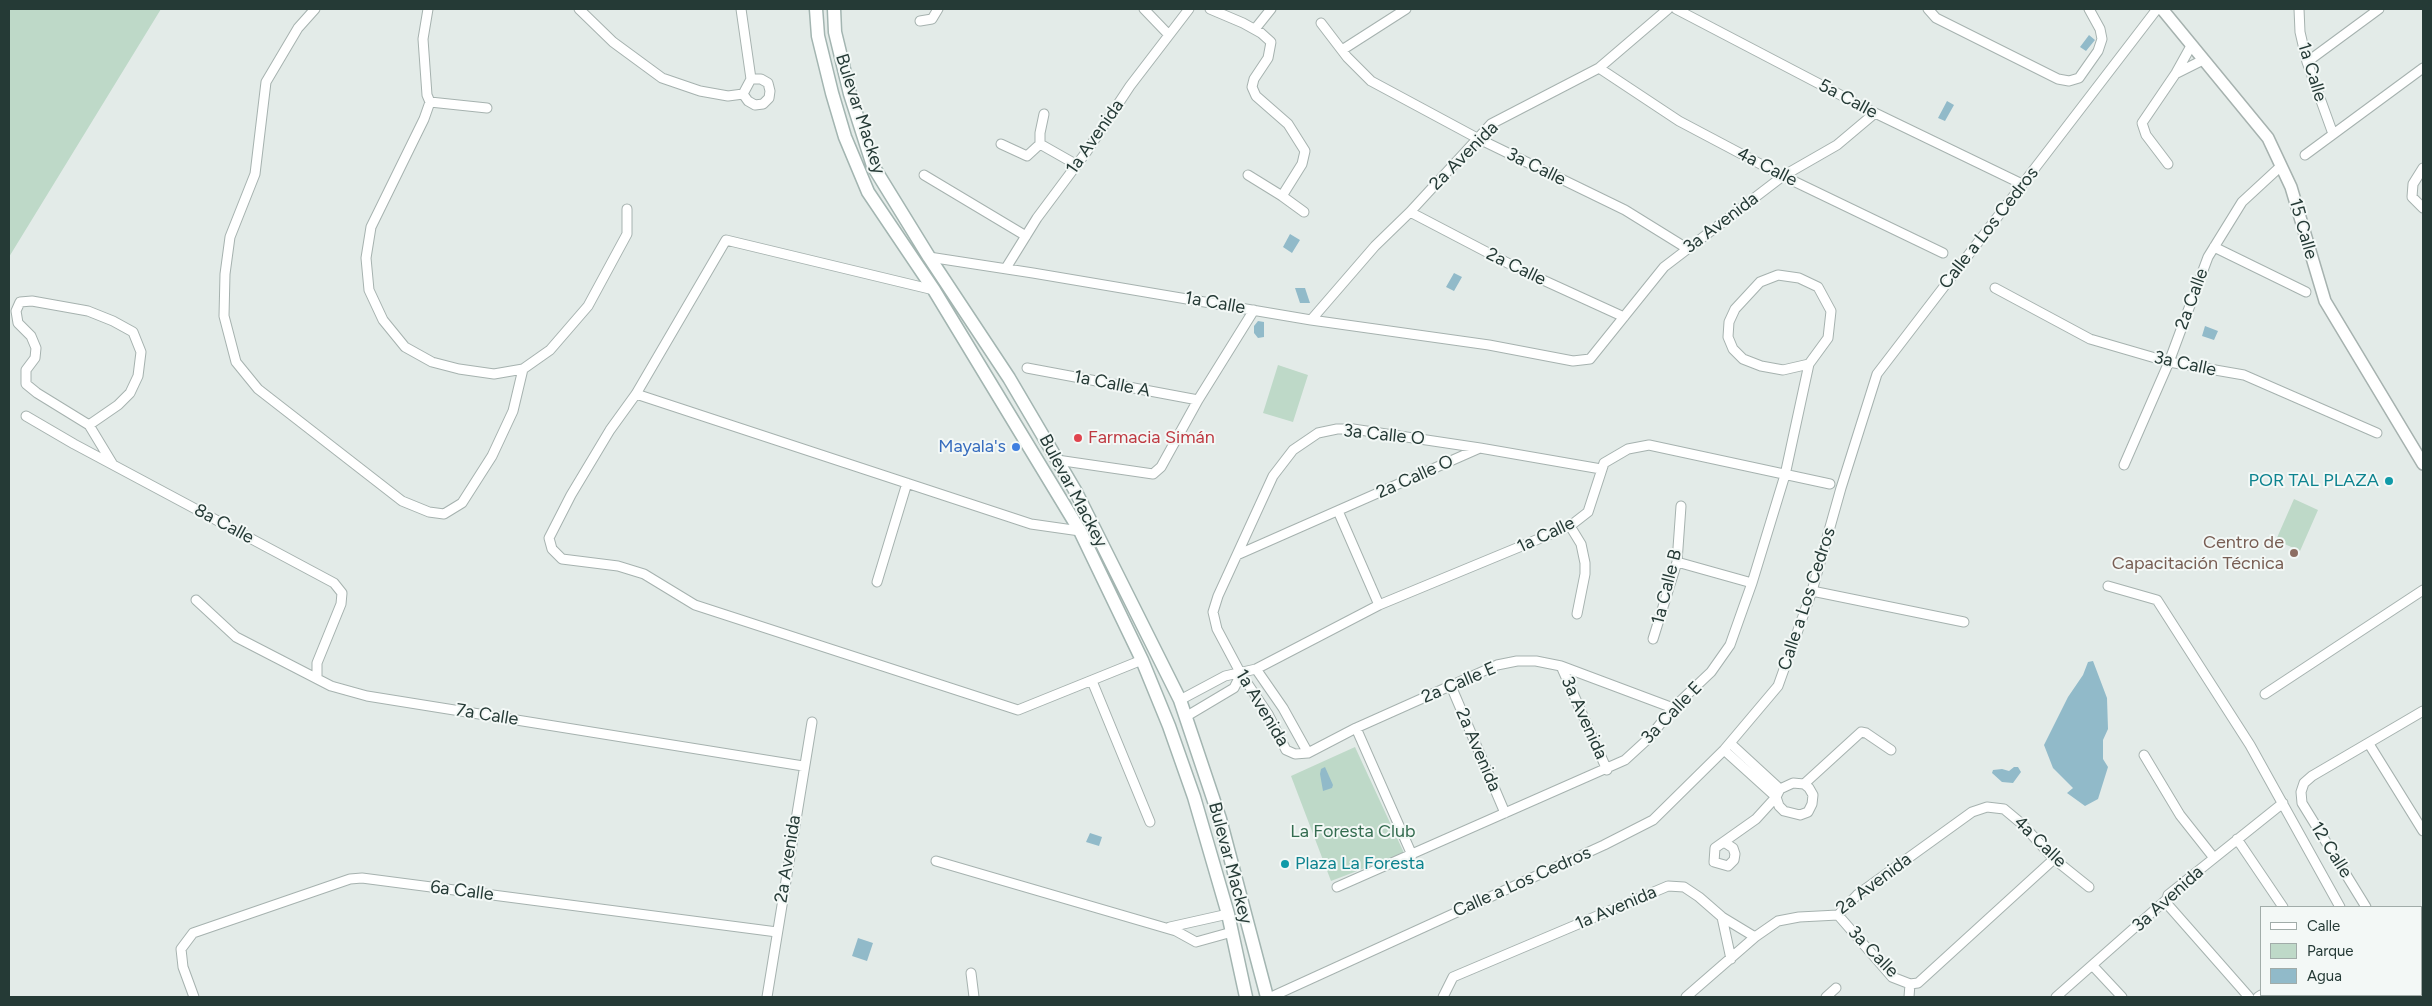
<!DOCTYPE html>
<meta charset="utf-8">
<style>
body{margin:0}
#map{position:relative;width:2432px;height:1006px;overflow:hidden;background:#e3ebe8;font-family:Figtree,sans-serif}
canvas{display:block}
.frame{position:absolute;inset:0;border:10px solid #253a36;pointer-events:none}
.legend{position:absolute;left:2260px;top:906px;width:162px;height:90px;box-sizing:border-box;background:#f3f8f6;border:1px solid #a1aca9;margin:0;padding:6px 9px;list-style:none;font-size:15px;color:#253a36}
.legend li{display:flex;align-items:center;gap:10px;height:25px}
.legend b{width:25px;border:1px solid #a1aca9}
</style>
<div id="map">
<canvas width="2432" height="1006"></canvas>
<div class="frame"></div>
<ul class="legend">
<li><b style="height:6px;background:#fff"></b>Calle</li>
<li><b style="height:14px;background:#bed9c8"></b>Parque</li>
<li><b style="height:14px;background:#91bac9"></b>Agua</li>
</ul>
</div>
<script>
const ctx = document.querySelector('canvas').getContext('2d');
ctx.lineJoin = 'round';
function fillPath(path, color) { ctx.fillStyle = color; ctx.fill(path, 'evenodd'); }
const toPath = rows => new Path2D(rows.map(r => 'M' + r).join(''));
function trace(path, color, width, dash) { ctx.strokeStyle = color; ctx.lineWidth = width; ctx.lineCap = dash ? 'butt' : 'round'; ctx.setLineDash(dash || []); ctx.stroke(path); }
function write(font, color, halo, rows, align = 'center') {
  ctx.font = font + ' Figtree,sans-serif'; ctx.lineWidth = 4; ctx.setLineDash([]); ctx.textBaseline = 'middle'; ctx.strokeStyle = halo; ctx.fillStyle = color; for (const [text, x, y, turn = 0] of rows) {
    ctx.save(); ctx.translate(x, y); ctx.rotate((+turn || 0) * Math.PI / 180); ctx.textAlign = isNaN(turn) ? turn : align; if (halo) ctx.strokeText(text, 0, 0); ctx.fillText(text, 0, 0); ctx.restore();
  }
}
const green = toPath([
 [9,9,161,9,9,257],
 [1278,365,1308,375,1293,422,1263,413],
 [2294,499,2318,510,2300,551,2276,540],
 [1355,747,1404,853,1331,881,1291,776]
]);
const water = toPath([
 [2089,35,2095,40,2086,51,2080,47],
 [1947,101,1954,105,1945,121,1938,118],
 [1290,234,1300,240,1292,253,1283,247],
 [1454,273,1462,277,1454,291,1446,287],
 [1295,288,1305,288,1310,303,1300,303],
 [1258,321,1264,322,1264,337,1258,338,1254,333,1254,326],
 [2205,326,2218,331,2214,340,2202,336],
 [2093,661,2107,698,2108,729,2103,740,2103,759,2108,767,2098,799,2085,806,2067,793,2073,788,2053,768,2044,745,2068,697,2083,675,2088,662],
 [1325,767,1333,785,1332,788,1323,791,1320,774,1321,769],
 [2014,767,2018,767,2021,772,2013,783,2002,782,1992,773,1993,770,2002,769,2009,771],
 [1090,833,1102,837,1099,846,1086,842],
 [858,938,873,943,867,961,852,956]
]);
const minor = toPath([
 [315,9,298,28,266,82,255,174,230,237,225,274,224,316,236,362,258,389,402,501,429,512,444,514,462,503,492,456,513,411,523,369],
 [428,9,423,39,427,95,430,102,424,119,371,227,366,258,369,290,383,320,405,347,432,362,459,369,494,374,523,369,550,350,588,306,627,234,627,209],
 [579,9,613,42,662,78,700,91,728,96,743,94,751,79,741,9],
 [1144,9,1168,34],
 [1210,9,1243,23,1261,33,1271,42,1268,58,1254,79,1252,87,1256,96,1288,124,1305,151,1302,164,1282,196,1248,175],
 [1676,9,1875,113,2022,184],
 [1928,9,1936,18,2058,79,2069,81,2079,78,2098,51,2102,39,2100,29,2089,9],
 [2299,9,2300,32,2307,62,2333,134],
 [920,21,932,19,938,9],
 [1321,23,1347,57,1371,81,1477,138,1625,210,1688,249],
 [1255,29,1271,9],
 [1342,50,1406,9],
 [2307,62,2379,9],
 [1599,68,1679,121,1783,176,1943,253],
 [2177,73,2203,60],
 [743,94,748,101,755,105,763,104,769,98,770,91,768,83,761,79,751,79],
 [430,102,487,108],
 [1044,114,1040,133,1040,144,1077,165],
 [1001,144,1027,156,1040,144],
 [2305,155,2423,68],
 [2168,164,2146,135,2142,123,2176,73,2191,46],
 [2423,168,2413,184,2412,197,2423,208],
 [924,175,1026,236],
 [1282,196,1304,212],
 [1410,212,1521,270,1624,317],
 [2214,247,2306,292],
 [929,257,1033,273,1311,320,1489,345,1573,361,1590,359,1664,267,1783,176,1837,145,1875,113],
 [1006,268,1037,218,1087,151,1130,86,1189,9],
 [1778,275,1799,278,1818,287,1831,311,1828,338,1809,364,1783,370,1761,366,1743,359,1733,349,1728,337,1729,322,1735,309,1760,282,1778,275],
 [1995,288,2090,339,2169,362,2244,375,2377,433],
 [934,290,726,240,636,394,610,430,571,495,549,538,552,549,562,559,618,566,644,574,695,605,1018,710,1142,660],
 [32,301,88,311,113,321,133,332,141,352,138,376,130,393,118,405,89,425,37,393,26,384,26,370,35,358,36,348,31,336,18,323,16,311,20,302,32,301],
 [1311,320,1375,246,1410,212,1491,124,1599,68,1668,9],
 [1027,368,1198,400],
 [636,394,1031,524,1080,531],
 [26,416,74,444,334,583,342,593,341,604,317,663,317,677],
 [89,425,112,463],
 [1057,460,1153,474,1161,467,1198,400,1254,310],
 [2124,465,2169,362,2208,257,2242,202,2281,166],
 [1601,469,1480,448,1353,429,1337,429,1318,433,1293,450,1273,476,1218,596,1213,612,1217,629,1241,674,1268,714,1286,750,1295,754,1308,753,1356,728,1497,665,1517,661,1536,661,1561,666,1673,708],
 [1338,511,1379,605],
 [1570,526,1581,544,1585,563,1585,574,1577,614],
 [1237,555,1480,448],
 [1677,562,1752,583],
 [877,582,907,483],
 [2108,586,2157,600,2250,745,2340,907],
 [1812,591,1964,622],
 [196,600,236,637,331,686,367,696,803,766],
 [1653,639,1677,562,1681,506],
 [1561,666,1607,770],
 [1256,669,1283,708,1308,753],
 [1092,681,1150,822],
 [1451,686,1505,813],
 [2265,694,2423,590],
 [1180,700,1225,676,1256,669,1379,605,1570,526,1588,512,1604,463,1628,449,1649,445,1830,484],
 [1187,716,1234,688,1241,674],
 [1356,728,1412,855],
 [1730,743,1780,789],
 [2369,744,2423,831],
 [2144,755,2180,815,2214,858],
 [1804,784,1861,732,1866,733,1891,750],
 [2237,839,2283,907],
 [1724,842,1733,848,1735,854,1734,860,1728,866,1714,862,1715,848,1756,819,1776,797,1780,789,1793,783,1804,784,1809,788,1813,795,1812,804,1808,812,1800,815,1784,811,1779,806,1776,797,1724,750],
 [936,861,1176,931,1196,942,1232,932],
 [1337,887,1625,760,1649,738,1673,708,1711,672,1730,645,1752,583,1785,475,1809,364],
 [2167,899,2168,905,2249,997],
 [2366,907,2302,803,2301,792,2304,783,2312,776,2423,711],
 [1838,915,1892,977,1910,984],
 [1722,917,1731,959],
 [1170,927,1228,914],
 [2093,966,2122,997],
 [971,973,974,997],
 [1910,984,1918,983,2054,859],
 [194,997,183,967,181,949,193,933,350,879,362,878,777,932],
 [767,997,812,722],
 [1271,997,1604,845,1653,820,1724,750,1778,686,1812,591,1841,488,1877,374,2157,9],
 [1443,997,1453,977,1668,886,1684,887,1699,897,1722,917,1755,937],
 [1686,997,1755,937,1778,921,1799,917,1838,915,1857,895,1972,812,1987,807,2004,809,2022,824,2054,859,2089,887],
 [1826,997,1836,988],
 [1909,997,1910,984],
 [2056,997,2167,899,2168,895,2283,803],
 [2258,997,2261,995]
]);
const tertiary = toPath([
 [2162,9,2268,138,2291,187,2325,301,2423,464]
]);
const secondary = toPath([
 [816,9,818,36,832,93,845,137,868,192,934,290,1080,531,1142,660,1169,726,1194,797,1228,914,1246,997],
 [834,9,835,32,850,94,873,166,929,257,1009,378,1076,492,1180,700,1220,819,1267,997]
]);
const markers = [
 [1078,438,5,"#e0444e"],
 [1016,447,5,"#3f7fe0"],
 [2389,481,5,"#0f9aa8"],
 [2294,553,5,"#8d6e63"],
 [1285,864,5,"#0f9aa8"]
];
const streetNames = [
 ["1a Calle",2312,72,73],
 ["5a Calle",1848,99,28],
 ["Bulevar Mackey",860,114,72],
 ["1a Avenida",1095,137,-55],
 ["2a Avenida",1464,156,-45],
 ["3a Calle",1536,167,26],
 ["4a Calle",1767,167,27],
 ["3a Avenida",1721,223,-37],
 ["Calle a Los Cedros",1989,228,-52],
 ["15 Calle",2303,229,74],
 ["2a Calle",1516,267,26],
 ["2a Calle",2192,299,-70],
 ["1a Calle",1215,303,10],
 ["3a Calle",2185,364,12],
 ["1a Calle A",1112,384,11],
 ["3a Calle O",1384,435,6],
 ["2a Calle O",1415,477,-24],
 ["Bulevar Mackey",1073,491,62],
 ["8a Calle",224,524,28],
 ["1a Calle",1546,535,-25],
 ["1a Calle B",1667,587,-76],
 ["Calle a Los Cedros",1807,599,-72],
 ["2a Calle E",1459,683,-23],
 ["1a Avenida",1262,708,59],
 ["3a Calle E",1672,713,-46],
 ["7a Calle",487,715,9],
 ["3a Avenida",1584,718,66],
 ["2a Avenida",1478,750,67],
 ["4a Calle",2040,842,44],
 ["12 Calle",2331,850,58],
 ["2a Avenida",788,859,-81],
 ["Bulevar Mackey",1230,863,75],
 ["Calle a Los Cedros",1522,882,-24],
 ["2a Avenida",1874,884,-37],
 ["6a Calle",462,891,7],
 ["3a Avenida",2168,899,-42],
 ["1a Avenida",1616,908,-23],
 ["3a Calle",1873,952,46]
];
const healthNames = [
 ["Farmacia Simán",1088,438]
];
const shopNames = [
 ["Mayala's",1006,447]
];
const cultureNames = [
 ["POR TAL PLAZA",2379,481],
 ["Plaza La Foresta",1295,864,"left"]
];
const educationNames = [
 ["Centro de",2284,543],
 ["Capacitación Técnica",2284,564]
];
const parkNames = [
 ["La Foresta Club",1353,832]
];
fillPath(green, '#bed9c8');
fillPath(water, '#91bac9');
trace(minor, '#a6b2af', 11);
trace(tertiary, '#a6b2af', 14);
trace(secondary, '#a3b5b1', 15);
trace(minor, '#fff', 9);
trace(tertiary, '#fff', 11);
trace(secondary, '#fff', 12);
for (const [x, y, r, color] of markers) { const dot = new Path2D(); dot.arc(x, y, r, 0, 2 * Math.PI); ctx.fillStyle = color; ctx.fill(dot); trace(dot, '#f3f8f6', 2); }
write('18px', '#253a36', '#f3f8f6', streetNames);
write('18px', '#be3a42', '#f3f8f6', healthNames, 'left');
write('18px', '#366cbe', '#f3f8f6', shopNames, 'right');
write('18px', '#0d838f', '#f3f8f6', cultureNames, 'right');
write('18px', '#785e54', '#f3f8f6', educationNames, 'right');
write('18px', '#346c50', '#f3f8f6', parkNames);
</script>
